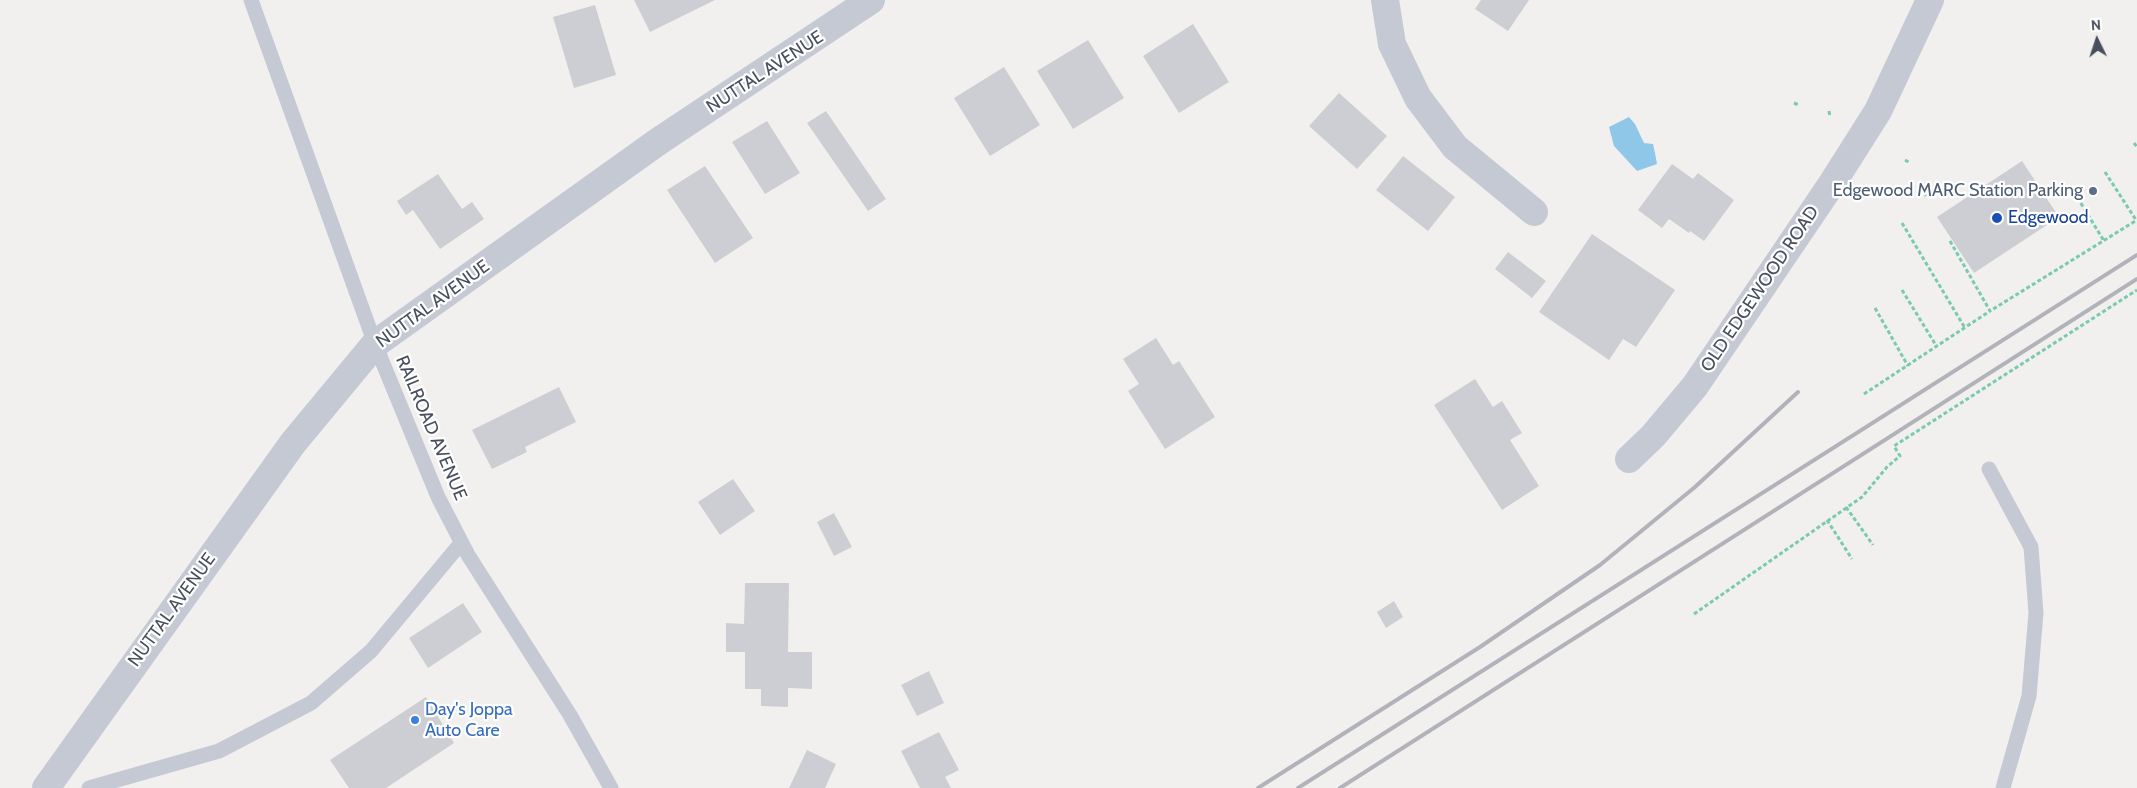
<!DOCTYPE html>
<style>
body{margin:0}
#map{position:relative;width:2137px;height:788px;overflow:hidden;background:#f2f0ef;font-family:Cabin,sans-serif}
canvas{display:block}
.north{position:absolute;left:2072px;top:15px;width:50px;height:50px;-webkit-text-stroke:4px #fff;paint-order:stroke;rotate:356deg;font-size:14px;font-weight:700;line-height:20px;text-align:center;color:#484f5c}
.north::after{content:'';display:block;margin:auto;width:18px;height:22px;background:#484f5c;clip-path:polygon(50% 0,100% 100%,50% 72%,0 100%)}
</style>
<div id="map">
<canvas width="2137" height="788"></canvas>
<div class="north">N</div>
</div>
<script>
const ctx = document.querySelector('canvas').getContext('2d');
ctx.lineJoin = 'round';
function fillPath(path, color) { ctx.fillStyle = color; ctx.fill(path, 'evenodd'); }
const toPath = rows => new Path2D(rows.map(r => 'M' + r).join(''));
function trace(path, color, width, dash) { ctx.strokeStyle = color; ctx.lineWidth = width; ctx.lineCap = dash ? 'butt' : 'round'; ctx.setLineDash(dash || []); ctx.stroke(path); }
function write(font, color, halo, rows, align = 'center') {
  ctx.font = font + ' Cabin,sans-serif'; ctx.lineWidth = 4.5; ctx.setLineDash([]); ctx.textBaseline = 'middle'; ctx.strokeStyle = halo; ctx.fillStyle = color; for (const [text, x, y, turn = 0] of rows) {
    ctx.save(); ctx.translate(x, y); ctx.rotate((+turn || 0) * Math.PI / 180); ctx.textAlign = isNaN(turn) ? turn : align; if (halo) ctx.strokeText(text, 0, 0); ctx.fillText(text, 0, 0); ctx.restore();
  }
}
const water = toPath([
 [1629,117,1635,124,1644,143,1653,144,1655,153,1657,164,1637,171,1614,146,1609,127]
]);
const building = toPath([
 [634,0,715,0,650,32],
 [1481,0,1529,0,1508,31,1475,9],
 [595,5,616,75,574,88,553,17],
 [1193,24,1229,82,1179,113,1143,56],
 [1088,40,1124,98,1073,129,1037,71],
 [1004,67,1040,125,990,156,954,98],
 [1339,93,1387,136,1357,169,1309,126],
 [826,111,886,199,868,211,807,123],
 [767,121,800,173,765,194,732,142],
 [1403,156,1455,197,1428,231,1376,190],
 [2022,161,2059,217,1974,273,1937,217],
 [1672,164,1693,179,1698,173,1734,200,1704,241,1690,231,1689,233,1669,219,1662,228,1638,210],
 [705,166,753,238,715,263,667,190],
 [438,174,462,209,472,202,484,219,440,249,413,210,406,215,397,201],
 [1592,234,1675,290,1636,347,1623,339,1609,360,1539,312],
 [1508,252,1546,281,1532,298,1495,269],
 [1156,338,1173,365,1179,361,1215,417,1165,449,1128,391,1139,384,1123,359],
 [1475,379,1493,407,1502,401,1522,433,1510,440,1539,486,1502,510,1434,405],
 [559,387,576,422,525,447,527,452,492,469,472,430],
 [733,479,755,511,720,535,698,502],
 [834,513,852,547,834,556,817,522],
 [745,583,789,583,788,652,812,652,812,689,788,688,788,707,761,706,761,689,745,689,745,652,726,652,726,623,744,624],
 [1394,601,1403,617,1386,628,1377,612],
 [463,603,482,632,428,668,409,638],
 [929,671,944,703,917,716,901,685],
 [426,697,454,743,386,788,349,788,330,760],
 [939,732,959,770,945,777,951,788,920,788,901,751],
 [807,750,836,764,825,788,789,788]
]);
const path = toPath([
 [1794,103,1799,105],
 [1829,111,1830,117],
 [2134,143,2137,147],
 [1905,160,1910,163],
 [2105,172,2136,220],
 [2074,192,2104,241],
 [1925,194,1926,196],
 [1902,223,1965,328],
 [1950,241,1990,311,2137,220],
 [1902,290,1937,347],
 [1875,308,1908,366],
 [1864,394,1990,311],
 [1846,507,1873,545],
 [1827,520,1852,559],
 [1694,614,1862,497,1887,467,1900,456,1894,446,2137,290]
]);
const lane = toPath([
 [251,0,375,344,438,497,468,555,570,715,611,788],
 [1989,469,2031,547,2036,613,2029,696,2003,788],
 [89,788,219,751,311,703,371,651,461,543]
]);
const street = toPath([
 [1385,0,1392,44,1418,98,1455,147,1534,212],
 [1629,459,1653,436,1695,386,1833,182,1878,111,1930,0],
 [46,788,293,443,375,344,659,141,871,0]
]);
const rail = toPath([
 [1258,788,1480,647,1600,565,1695,487,1798,392],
 [1298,788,2137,255],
 [1340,788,2137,279]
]);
const markers = [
 [2093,191,5,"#5c6f8a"],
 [1997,218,6,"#1a4fb4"],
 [415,720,5,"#3f7fe0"]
];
const streetNames = [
 ["NUTTAL AVENUE",765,72,-33],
 ["OLD EDGEWOOD ROAD",1760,289,-56],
 ["NUTTAL AVENUE",433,304,-36],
 ["RAILROAD AVENUE",431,428,67],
 ["NUTTAL AVENUE",172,610,-54]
];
const serviceNames = [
 ["Edgewood MARC Station Parking",2083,191]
];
const transitNames = [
 ["Edgewood",2008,218]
];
const shopNames = [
 ["Day's Joppa",425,710],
 ["Auto Care",425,731]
];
fillPath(water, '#8fc7e9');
fillPath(building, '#cdced4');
trace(path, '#79cab0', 3, [4, 2.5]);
trace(lane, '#c4c9d4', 15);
trace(street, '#c4c9d4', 28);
trace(rail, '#b2b3ba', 4);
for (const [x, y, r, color] of markers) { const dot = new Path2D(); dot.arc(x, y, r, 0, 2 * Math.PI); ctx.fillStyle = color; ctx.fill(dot); trace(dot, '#fff', 2); }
write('18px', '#484f5c', '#fff', streetNames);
write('18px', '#4e5e75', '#fff', serviceNames, 'right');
write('18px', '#164399', '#fff', transitNames, 'left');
write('18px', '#366cbe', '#fff', shopNames, 'left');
</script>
